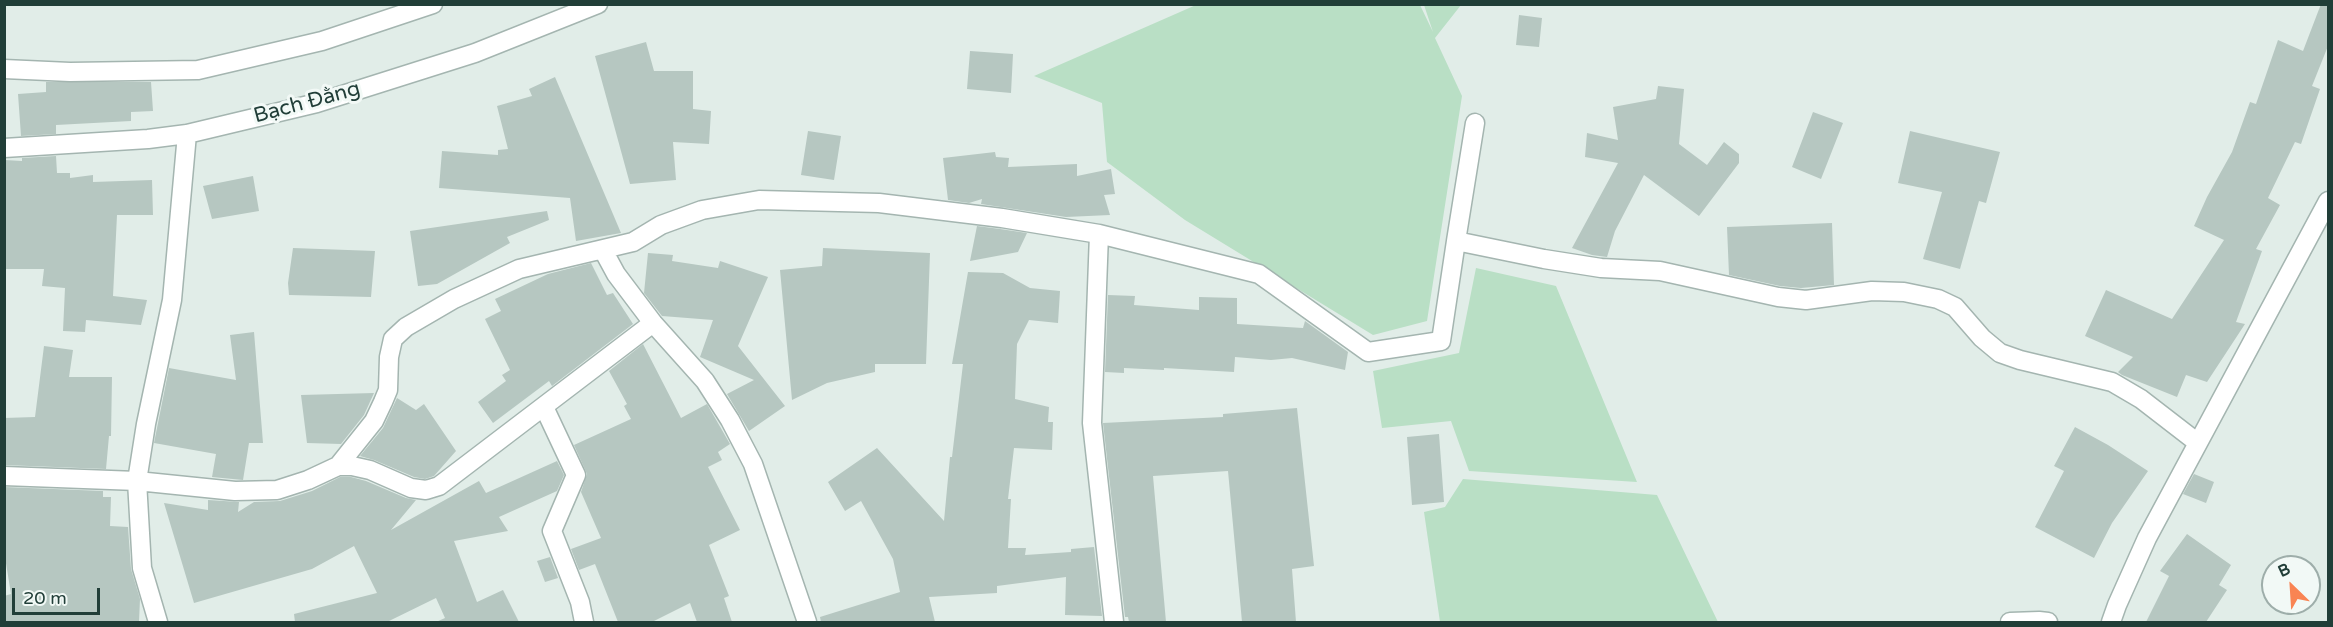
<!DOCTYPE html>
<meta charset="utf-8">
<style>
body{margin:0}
#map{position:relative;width:2333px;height:627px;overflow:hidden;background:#e1ede8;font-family:"Varela Round",sans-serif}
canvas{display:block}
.frame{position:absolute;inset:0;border:6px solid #213e38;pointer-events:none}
.north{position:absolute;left:2261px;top:555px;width:60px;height:60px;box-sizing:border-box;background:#f2f9f6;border:2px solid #9eaeaa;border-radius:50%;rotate:335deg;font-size:16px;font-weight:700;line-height:24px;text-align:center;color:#213e38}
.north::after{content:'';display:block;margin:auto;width:21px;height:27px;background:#f98453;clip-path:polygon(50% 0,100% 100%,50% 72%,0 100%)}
.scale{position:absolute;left:12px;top:588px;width:88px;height:27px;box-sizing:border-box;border:3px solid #213e38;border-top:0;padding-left:8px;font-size:18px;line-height:21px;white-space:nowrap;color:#213e38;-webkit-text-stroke:4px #f2f9f6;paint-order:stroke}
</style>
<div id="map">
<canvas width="2333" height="627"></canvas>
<div class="frame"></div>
<div class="north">B</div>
<div class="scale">20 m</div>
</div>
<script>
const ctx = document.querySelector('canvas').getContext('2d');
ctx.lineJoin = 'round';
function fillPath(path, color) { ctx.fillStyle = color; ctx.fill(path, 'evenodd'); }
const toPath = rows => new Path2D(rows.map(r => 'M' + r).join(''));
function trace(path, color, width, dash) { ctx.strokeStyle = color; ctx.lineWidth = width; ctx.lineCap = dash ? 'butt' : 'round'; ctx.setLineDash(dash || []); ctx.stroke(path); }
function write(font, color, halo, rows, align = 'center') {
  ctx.font = font + ' "Varela Round",sans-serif'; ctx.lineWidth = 6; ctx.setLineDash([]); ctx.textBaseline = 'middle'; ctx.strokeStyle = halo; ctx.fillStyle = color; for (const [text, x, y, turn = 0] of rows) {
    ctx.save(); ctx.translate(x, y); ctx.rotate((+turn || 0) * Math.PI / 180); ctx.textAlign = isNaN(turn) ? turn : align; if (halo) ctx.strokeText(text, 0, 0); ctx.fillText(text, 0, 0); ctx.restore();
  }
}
const green = toPath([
 [1196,5,1420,5,1433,32,1424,5,1461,5,1435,38,1462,96,1427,321,1373,335,1185,220,1107,162,1102,103,1034,76],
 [1476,268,1556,286,1637,482,1469,471,1451,421,1382,428,1373,371,1459,353],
 [1463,479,1657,495,1718,622,1440,622,1424,512,1445,507]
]);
const building = toPath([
 [2321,4,2328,4,2328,46,2312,86,2320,89,2301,144,2295,142,2268,198,2280,205,2256,249,2262,251,2236,322,2245,324,2207,382,2186,375,2177,397,2122,375,2118,372,2133,357,2085,336,2106,290,2172,319,2224,240,2194,226,2207,197,2232,152,2250,102,2256,104,2278,40,2303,51],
 [1519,15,1542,18,1539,47,1516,45],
 [646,42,654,71,693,71,693,109,711,111,709,144,673,142,676,180,630,184,595,56],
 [970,51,1013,54,1011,93,967,89],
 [555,77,621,233,576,241,570,198,439,188,442,151,498,155,498,150,508,149,497,106,532,96,529,89],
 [46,82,151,82,153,111,131,112,131,121,56,125,56,134,21,136,18,94,46,92],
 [1658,86,1684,89,1679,144,1707,165,1724,142,1739,154,1739,163,1699,216,1644,175,1615,231,1607,257,1592,255,1572,248,1618,163,1585,157,1587,133,1618,140,1613,107,1656,99],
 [1813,112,1843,123,1821,179,1792,167],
 [808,131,841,136,834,180,801,175],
 [1910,131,2000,152,1986,203,1979,201,1960,269,1923,259,1942,192,1898,183],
 [995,152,996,157,1009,158,1008,167,1077,164,1077,176,1111,169,1115,194,1104,195,1110,215,1066,217,981,204,982,199,969,203,948,200,943,158],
 [56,156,57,173,70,173,70,178,93,175,93,182,152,180,153,215,117,215,113,296,147,300,141,325,86,320,85,332,63,331,65,288,42,286,44,269,5,269,5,160,22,161,22,158],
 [253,176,259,211,212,219,203,186],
 [547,211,549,220,507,237,510,243,437,284,418,286,410,231],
 [1832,223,1834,285,1801,288,1780,286,1729,275,1727,227],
 [977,226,1000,229,1027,233,1018,252,970,261],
 [293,248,375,251,371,297,289,295,288,283],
 [823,248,930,253,926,364,875,364,875,372,827,383,792,400,780,270,822,266],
 [648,253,673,255,672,261,718,268,720,261,768,277,738,346,785,406,749,431,727,394,754,380,700,357,713,320,662,316,644,293],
 [591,263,607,295,613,293,633,324,552,386,549,381,493,423,478,402,506,381,502,375,510,370,485,319,501,311,495,299,548,274],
 [968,272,1003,273,1030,288,1060,291,1058,323,1029,320,1017,344,1015,399,1049,407,1048,422,1053,422,1052,450,1014,448,1008,499,1011,499,1008,548,1026,548,1025,555,1071,552,1071,549,1094,547,1102,616,1065,615,1066,577,997,586,997,593,929,597,935,622,821,622,820,617,900,592,893,559,861,501,845,511,828,482,877,448,944,521,950,457,952,457,963,364,952,364],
 [1108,295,1135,296,1134,305,1199,310,1199,297,1237,298,1237,324,1303,328,1305,321,1348,352,1345,370,1292,358,1271,360,1235,357,1234,372,1164,368,1164,370,1124,368,1124,373,1105,372],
 [254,332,263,443,249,443,243,480,212,477,216,454,154,443,169,368,236,380,230,335],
 [643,344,681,418,707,404,730,444,718,452,722,460,708,467,740,530,709,545,729,596,724,598,732,622,697,622,690,603,652,622,618,622,595,564,579,570,571,549,601,538,581,492,587,474,574,445,631,419,624,406,627,404,609,371],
 [44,346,73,350,69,377,112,377,111,436,109,436,106,469,4,465,4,418,35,417],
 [374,393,364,415,341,444,307,443,301,395],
 [397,398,416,410,424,404,456,451,434,476,425,479,414,477,374,460,360,456,383,428],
 [1297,408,1314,566,1292,569,1296,622,1242,622,1228,471,1153,476,1166,622,1129,622,1128,617,1125,617,1103,423,1223,417,1223,414],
 [2075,427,2108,445,2148,471,2112,523,2094,558,2035,527,2064,471,2054,466],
 [1439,434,1444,502,1412,505,1407,437],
 [557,461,564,475,557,491,499,517,508,531,454,541,477,602,503,590,519,622,436,622,445,618,436,598,387,622,295,622,294,614,377,593,354,546,312,569,194,603,164,503,208,510,208,500,239,502,238,512,254,502,280,501,312,491,340,477,351,477,366,481,406,498,416,500,391,530,479,481,486,493],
 [2194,474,2214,482,2206,503,2183,494],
 [4,487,103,491,103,497,111,497,110,526,128,527,131,569,140,599,139,622,4,622,4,596,11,594,4,551],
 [2187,534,2231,565,2219,585,2227,590,2206,622,2146,622,2169,576,2160,571],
 [550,557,558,578,545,582,537,561]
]);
const minor = toPath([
 [4,69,70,72,198,70,322,41,433,4],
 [4,148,148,139,187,134,317,103,475,53,598,4],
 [1456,241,1475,123],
 [603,250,616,274,653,323,705,381,730,420,753,464,807,622],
 [544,407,576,475,552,531,580,602,584,622],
 [338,466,374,421,383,402,388,390,389,357,393,339,406,327,454,299,519,269,633,242,661,225,702,210,759,200,879,203,1002,218,1099,234],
 [4,476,137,481,235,491,277,490,308,480,338,466,352,466,370,470,411,488,426,490,439,486,653,323],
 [158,622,142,568,137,481,146,424,172,300,187,134],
 [1114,622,1092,423,1099,234,1259,274,1368,352,1441,341,1456,241,1544,259,1601,268,1660,271,1778,297,1806,300,1872,291,1904,292,1938,299,1955,307,1982,338,2000,353,2020,360,2112,382,2141,399,2198,443],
 [2010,622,2039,621,2048,622],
 [2111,622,2117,605,2147,538,2328,201]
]);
const streetNames = [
 ["Bạch Đằng",307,103,-15]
];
fillPath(green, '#b9dfc5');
fillPath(building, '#b6c7c1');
trace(minor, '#a4b5b0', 21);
trace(minor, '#fff', 18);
write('21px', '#213e38', '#f2f9f6', streetNames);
</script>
